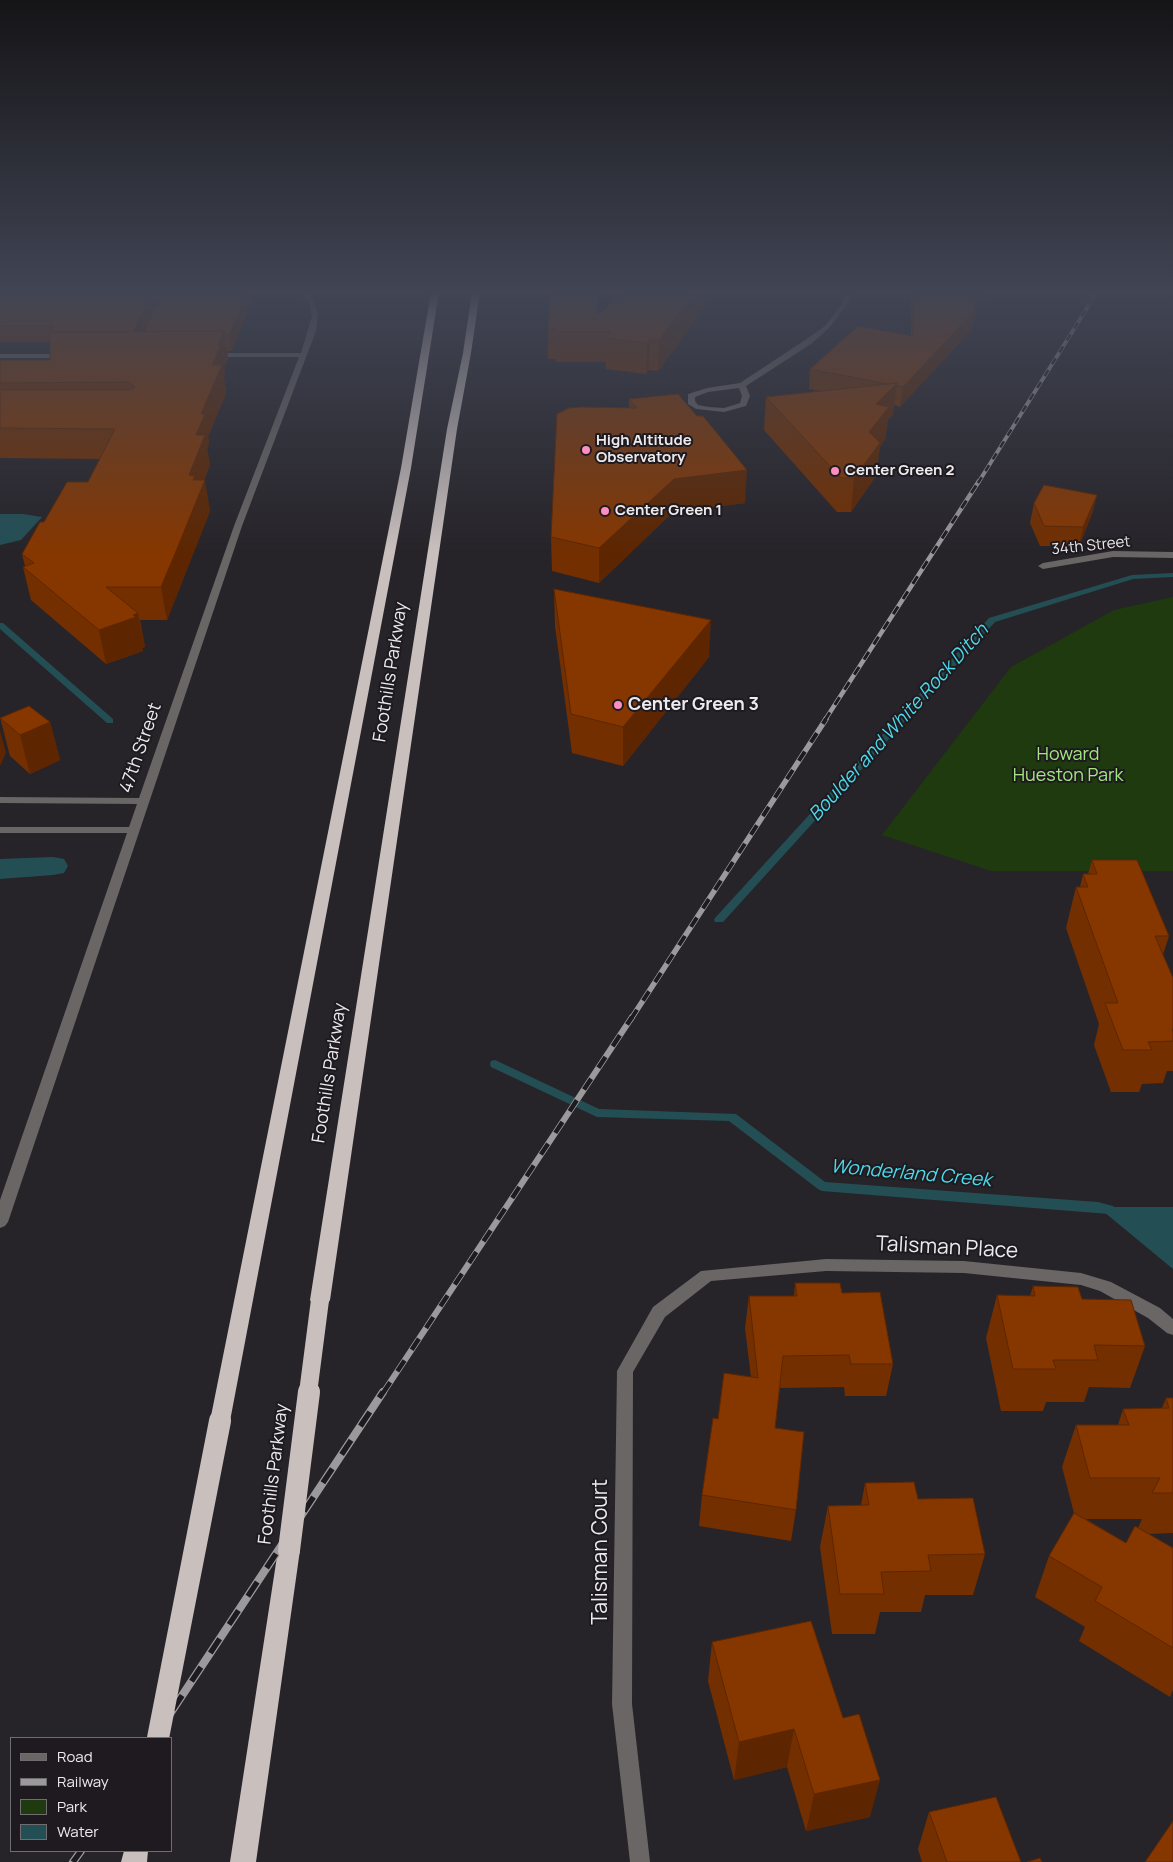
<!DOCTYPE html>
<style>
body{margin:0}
#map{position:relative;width:1173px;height:1862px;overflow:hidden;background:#272429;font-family:Manrope,sans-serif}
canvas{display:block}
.legend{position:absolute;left:10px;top:1737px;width:162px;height:115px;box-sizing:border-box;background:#1e1a1f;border:1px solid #706d71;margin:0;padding:6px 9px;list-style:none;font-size:15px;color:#eceaed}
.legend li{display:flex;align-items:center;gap:10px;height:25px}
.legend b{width:25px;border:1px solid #706d71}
</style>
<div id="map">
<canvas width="1173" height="1862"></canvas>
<ul class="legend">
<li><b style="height:6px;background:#696665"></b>Road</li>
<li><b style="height:6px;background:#9c999d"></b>Railway</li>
<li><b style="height:14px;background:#1e3a0e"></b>Park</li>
<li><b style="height:14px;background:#234f54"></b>Water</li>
</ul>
</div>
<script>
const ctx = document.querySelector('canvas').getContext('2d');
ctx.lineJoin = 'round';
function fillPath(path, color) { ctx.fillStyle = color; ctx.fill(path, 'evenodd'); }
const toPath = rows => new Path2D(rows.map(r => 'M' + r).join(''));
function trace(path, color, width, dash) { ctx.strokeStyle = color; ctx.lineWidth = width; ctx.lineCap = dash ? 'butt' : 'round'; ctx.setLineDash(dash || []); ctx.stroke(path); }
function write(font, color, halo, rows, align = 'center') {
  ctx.font = font + ' Manrope,sans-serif'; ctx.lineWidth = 4; ctx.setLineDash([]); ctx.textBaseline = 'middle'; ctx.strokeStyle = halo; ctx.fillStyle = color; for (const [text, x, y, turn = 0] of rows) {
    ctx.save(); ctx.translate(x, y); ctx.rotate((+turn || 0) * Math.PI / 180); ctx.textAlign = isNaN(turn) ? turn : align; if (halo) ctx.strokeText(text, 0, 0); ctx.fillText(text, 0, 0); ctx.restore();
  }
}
const green = toPath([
 [1173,597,1173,871,991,871,882,835,1011,667,1114,610]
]);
const water = toPath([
 [0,514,23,514,42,517,21,540,0,545],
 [1098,1207,1173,1207,1173,1269]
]);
const stream = toPath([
 [1173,573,1173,577,1133,579,995,622,723,922,715,922,714,920,715,918,989,618,1132,575,1173,573],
 [0,623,3,623,113,719,113,723,107,723,0,629,0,623],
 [495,1060,599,1109,736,1114,825,1182,1098,1202,1113,1206,1115,1209,1113,1212,1109,1214,822,1191,818,1189,729,1121,597,1117,491,1067,490,1064,491,1061,495,1060]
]);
const canal = toPath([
 [53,857,64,859,68,866,64,873,53,875,0,879,0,859,53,857]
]);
const minor = toPath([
 [299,292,306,292,315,303,318,316,316,331,242,526,8,1222,5,1226,0,1228,0,1200,127,833,0,833,0,827,129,827,137,804,0,803,0,797,139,798,234,526,299,357,211,357,207,355,211,353,301,353,312,316,309,303,299,292],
 [846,292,852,292,847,305,829,328,811,344,746,386,750,396,746,406,724,412,696,409,688,404,688,394,707,388,740,383,805,340,825,326,841,305,846,292],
 [739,388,742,396,740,403,734,405,724,408,709,407,698,405,695,401,695,397,708,392,739,388],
 [0,354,66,354,70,356,66,358,0,358,0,354],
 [1113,551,1173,552,1173,558,1113,557,1043,569,1038,566,1043,563,1113,551],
 [826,1259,964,1261,1081,1273,1111,1282,1160,1308,1173,1319,1173,1335,1167,1333,1148,1318,1100,1291,1081,1285,964,1273,826,1271,711,1281,665,1317,633,1372,632,1704,650,1862,630,1862,612,1704,617,1371,653,1307,701,1271,826,1259]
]);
const highway = toPath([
 [431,292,439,292,411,468,230,1421,227,1427,220,1430,213,1427,210,1421,401,468,431,292],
 [472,292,480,292,471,353,457,429,330,1300,327,1305,320,1308,313,1305,310,1300,447,429,463,353,472,292],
 [289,1540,297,1543,300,1550,256,1862,230,1862,278,1550,281,1543,289,1540],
 [124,1851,148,1851,147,1862,121,1862,124,1851]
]);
const railFar4 = toPath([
 [978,483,1097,292]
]);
const railFar3 = toPath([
 [825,720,979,481]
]);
const railFar2 = toPath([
 [631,1019,826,719]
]);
const railFar1 = toPath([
 [383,1393,632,1017]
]);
const rail = toPath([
 [154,1738,383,1392],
 [73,1862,81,1851]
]);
const highwayBridgeFar1 = toPath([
 [308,1393,320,1300]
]);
const highwayBridge = toPath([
 [289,1550,309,1392],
 [158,1738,220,1421]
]);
const wall = toPath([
 [0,292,250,292,252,303,231,351,227,351,228,359,224,367,225,373,224,377,226,393,208,437,209,443,207,448,210,465,204,480,210,511,167,620,140,620,145,647,142,648,143,651,106,664,31,600,23,567,25,566,22,554,44,522,88,482,100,459,0,458,0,360,50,360,50,342,0,342],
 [152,301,157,303,154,311],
 [899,292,986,292,984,301,974,300,973,328,900,407,894,405,893,415,888,420,885,439,880,447,876,476,851,512,837,512,764,430,766,397,820,391,809,389,810,369,911,335,911,294],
 [705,307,658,371,649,370,646,374,606,369,606,362,556,362,556,359,548,359,548,329,597,315],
 [629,399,745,503,673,512,599,583,552,571,551,537,629,408],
 [1097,495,1092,514,1079,546,1040,546,1030,523,1034,503],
 [554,589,709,657,623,766,572,753,555,626],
 [0,717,50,722,60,760,30,774,10,756],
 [1092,860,1169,936,1163,955,1173,978,1173,1071,1167,1071,1163,1083,1142,1084,1139,1092,1111,1092,1094,1045,1099,1024,1066,928,1076,887,1080,887,1083,874,1088,874],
 [795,1283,842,1293,893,1364,886,1396,845,1396,844,1387,780,1388,775,1428,796,1510,791,1541,699,1526,702,1495,718,1419,751,1377,745,1328,749,1296,794,1296],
 [1033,1286,1082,1299,1145,1346,1130,1388,1089,1387,1084,1402,1046,1402,1043,1411,1001,1411,986,1338,997,1295,1030,1296],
 [1166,1398,1173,1398,1173,1533,1148,1534,1173,1548,1173,1690,1170,1697,1079,1641,1085,1627,1035,1597,1049,1556,1074,1513,1062,1467,1076,1425,1118,1425,1123,1409,1162,1408],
 [1086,1519,1142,1519,1138,1528,1126,1543],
 [865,1483,918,1499,985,1554,973,1595,925,1595,921,1612,880,1612,875,1634,832,1634,820,1547,828,1506,861,1505],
 [811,1621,870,1817,806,1831,787,1767,734,1780,708,1681,712,1642],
 [929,1812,1021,1862,922,1862,918,1849]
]);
const shadedWall = toPath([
 [242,292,250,292,252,303,231,351,229,335],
 [695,292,705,292,705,307,658,371,659,340],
 [151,297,154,312,134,351,131,335],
 [976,309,973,328,900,407,903,387],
 [224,331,228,359,224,367,225,373,224,377,226,393,208,437,209,443,207,448,210,465,198,496,205,480,210,511,167,620,161,587,189,475,196,435,212,365,218,345],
 [650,339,649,370,646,374,647,343],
 [897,383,893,415,888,420,885,439,880,447,876,476,851,512,854,478,869,432,876,404],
 [747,470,745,503,673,512,599,583,599,548,674,479],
 [1097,495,1092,514,1079,546,1083,527],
 [138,613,145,647,142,648,143,651,106,664,99,630],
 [711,620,709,657,623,766,623,727],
 [50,722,60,760,30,774,20,735],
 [0,731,6,753,0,766],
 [794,1729,787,1767,734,1780,739,1742],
 [880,1780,870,1817,806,1831,814,1794]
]);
const building = toPath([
 [0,292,143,292,151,297,133,332,53,332,53,326,0,326,0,292],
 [159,292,248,292,229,335,225,335,224,331,144,332,161,295,159,292],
 [551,292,597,292,597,315,625,292,695,292,659,340,650,339,647,343,606,338,611,332,556,332,556,329,548,329,551,292],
 [914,292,972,292,976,309,903,387,896,385,897,383,887,384,810,369,858,326,913,336,914,292],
 [224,331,218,345,221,345,212,365,222,365,201,414,205,414,196,435,205,435,189,475,195,476,193,480,205,480,177,549,161,587,106,587,138,613,133,615,136,617,99,630,23,567,34,563,22,554,40,522,44,522,67,482,88,482,115,429,0,428,0,390,129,390,135,387,129,382,0,383,0,360,50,360,50,332,224,331],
 [897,383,876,404,889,407,869,432,880,443,854,478,841,478,766,397,897,383],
 [678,394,697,416,703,416,747,470,674,479,599,548,551,537,557,414,569,408,581,407,637,408,629,399,678,394],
 [1044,485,1097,495,1083,527,1044,526,1034,503,1044,485],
 [554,589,711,620,623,727,571,714,554,589],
 [29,706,50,722,20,735,0,718,29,706],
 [1092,860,1137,860,1169,936,1155,936,1173,978,1173,1029,1172,1029,1173,1032,1173,1041,1148,1042,1152,1050,1123,1050,1105,1003,1118,1003,1076,887,1088,887,1083,874,1097,874,1092,860],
 [795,1283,840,1283,842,1293,880,1292,893,1364,851,1364,849,1355,783,1356,775,1428,804,1432,796,1510,702,1495,713,1418,718,1419,724,1373,758,1378,749,1296,797,1296,795,1283],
 [1033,1286,1078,1287,1082,1299,1131,1300,1145,1346,1094,1345,1098,1360,1053,1360,1056,1369,1013,1369,997,1295,1035,1296,1033,1286],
 [1166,1398,1173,1398,1173,1493,1152,1493,1160,1478,1090,1478,1076,1425,1129,1425,1123,1409,1169,1408,1166,1398],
 [914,1482,918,1499,973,1498,985,1554,928,1555,931,1571,881,1572,884,1594,840,1594,828,1506,869,1505,865,1483,914,1482],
 [1074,1513,1126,1543,1135,1526,1173,1548,1173,1648,1095,1601,1102,1587,1049,1556,1074,1513],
 [811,1621,843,1718,859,1714,880,1780,814,1794,794,1729,739,1742,712,1642,811,1621],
 [996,1797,1021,1862,947,1862,929,1812,996,1797],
 [1173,1821,1173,1862,1145,1862,1173,1821],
 [1040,1858,1042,1862,1027,1862,1040,1858]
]);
const markers = [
 [586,450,5,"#fe8ebe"],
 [835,471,5,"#fe8ebe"],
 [605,511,5,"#fe8ebe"],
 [618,705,5,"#fe8ebe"]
];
const farPoinames = [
 ["High Altitude",596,441],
 ["Observatory",596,458],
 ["Center Green 2",845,471],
 ["Center Green 1",615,511]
];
const farStreetnames = [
 ["34th Street",1091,546,-6]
];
const streetNames = [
 ["Foothills Parkway",391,672,-81],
 ["47th Street",141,748,-71],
 ["Foothills Parkway",330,1073,-81],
 ["Foothills Parkway",274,1474,-83]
];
const poiNames = [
 ["Center Green 3",628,705]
];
const parkNames = [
 ["Howard",1068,755],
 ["Hueston Park",1068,776]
];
const waterNames = [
 ["Boulder and White Rock Ditch",899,723,-48],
 ["Wonderland Creek",911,1174,5]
];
const nearStreetnames = [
 ["Talisman Place",947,1248,3],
 ["Talisman Court",601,1552,-90]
];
fillPath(green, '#1e3a0e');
fillPath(water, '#234f54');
fillPath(stream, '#234f54');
fillPath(canal, '#234f54');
fillPath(minor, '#696665');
fillPath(highway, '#c9c0be');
trace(railFar4, '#9c999d', 4);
trace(railFar3, '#9c999d', 4.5);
trace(railFar2, '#9c999d', 5.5);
trace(railFar1, '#9c999d', 6);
trace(rail, '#9c999d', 8);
trace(railFar4, '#1e1a1f', 2.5, [7]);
trace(railFar3, '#1e1a1f', 3, [9]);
trace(railFar2, '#1e1a1f', 4, [11]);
trace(railFar1, '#1e1a1f', 4.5, [13]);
trace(rail, '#1e1a1f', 5.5, [17]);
trace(highwayBridgeFar1, '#c9c0be', 18);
trace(highwayBridge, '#c9c0be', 22);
fillPath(wall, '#732f00');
fillPath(shadedWall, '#5e2600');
fillPath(building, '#863700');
trace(building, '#5e2600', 1);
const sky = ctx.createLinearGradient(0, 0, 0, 553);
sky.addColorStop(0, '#151417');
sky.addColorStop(0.53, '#414554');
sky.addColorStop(1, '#41455400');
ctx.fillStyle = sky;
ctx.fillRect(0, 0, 1173, 553);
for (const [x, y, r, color] of markers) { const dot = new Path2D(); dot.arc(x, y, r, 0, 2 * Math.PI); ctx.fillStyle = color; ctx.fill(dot); trace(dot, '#1e1a1f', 2); }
write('bold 15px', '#eceaed', '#1e1a1f', farPoinames, 'left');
write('15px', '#eceaed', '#1e1a1f', farStreetnames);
write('18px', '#eceaed', '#1e1a1f', streetNames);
write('bold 18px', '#eceaed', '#1e1a1f', poiNames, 'left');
write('18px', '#a1e67f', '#1e1a1f', parkNames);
write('italic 19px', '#4bdbec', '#1e1a1f', waterNames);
write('21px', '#eceaed', '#1e1a1f', nearStreetnames);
</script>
